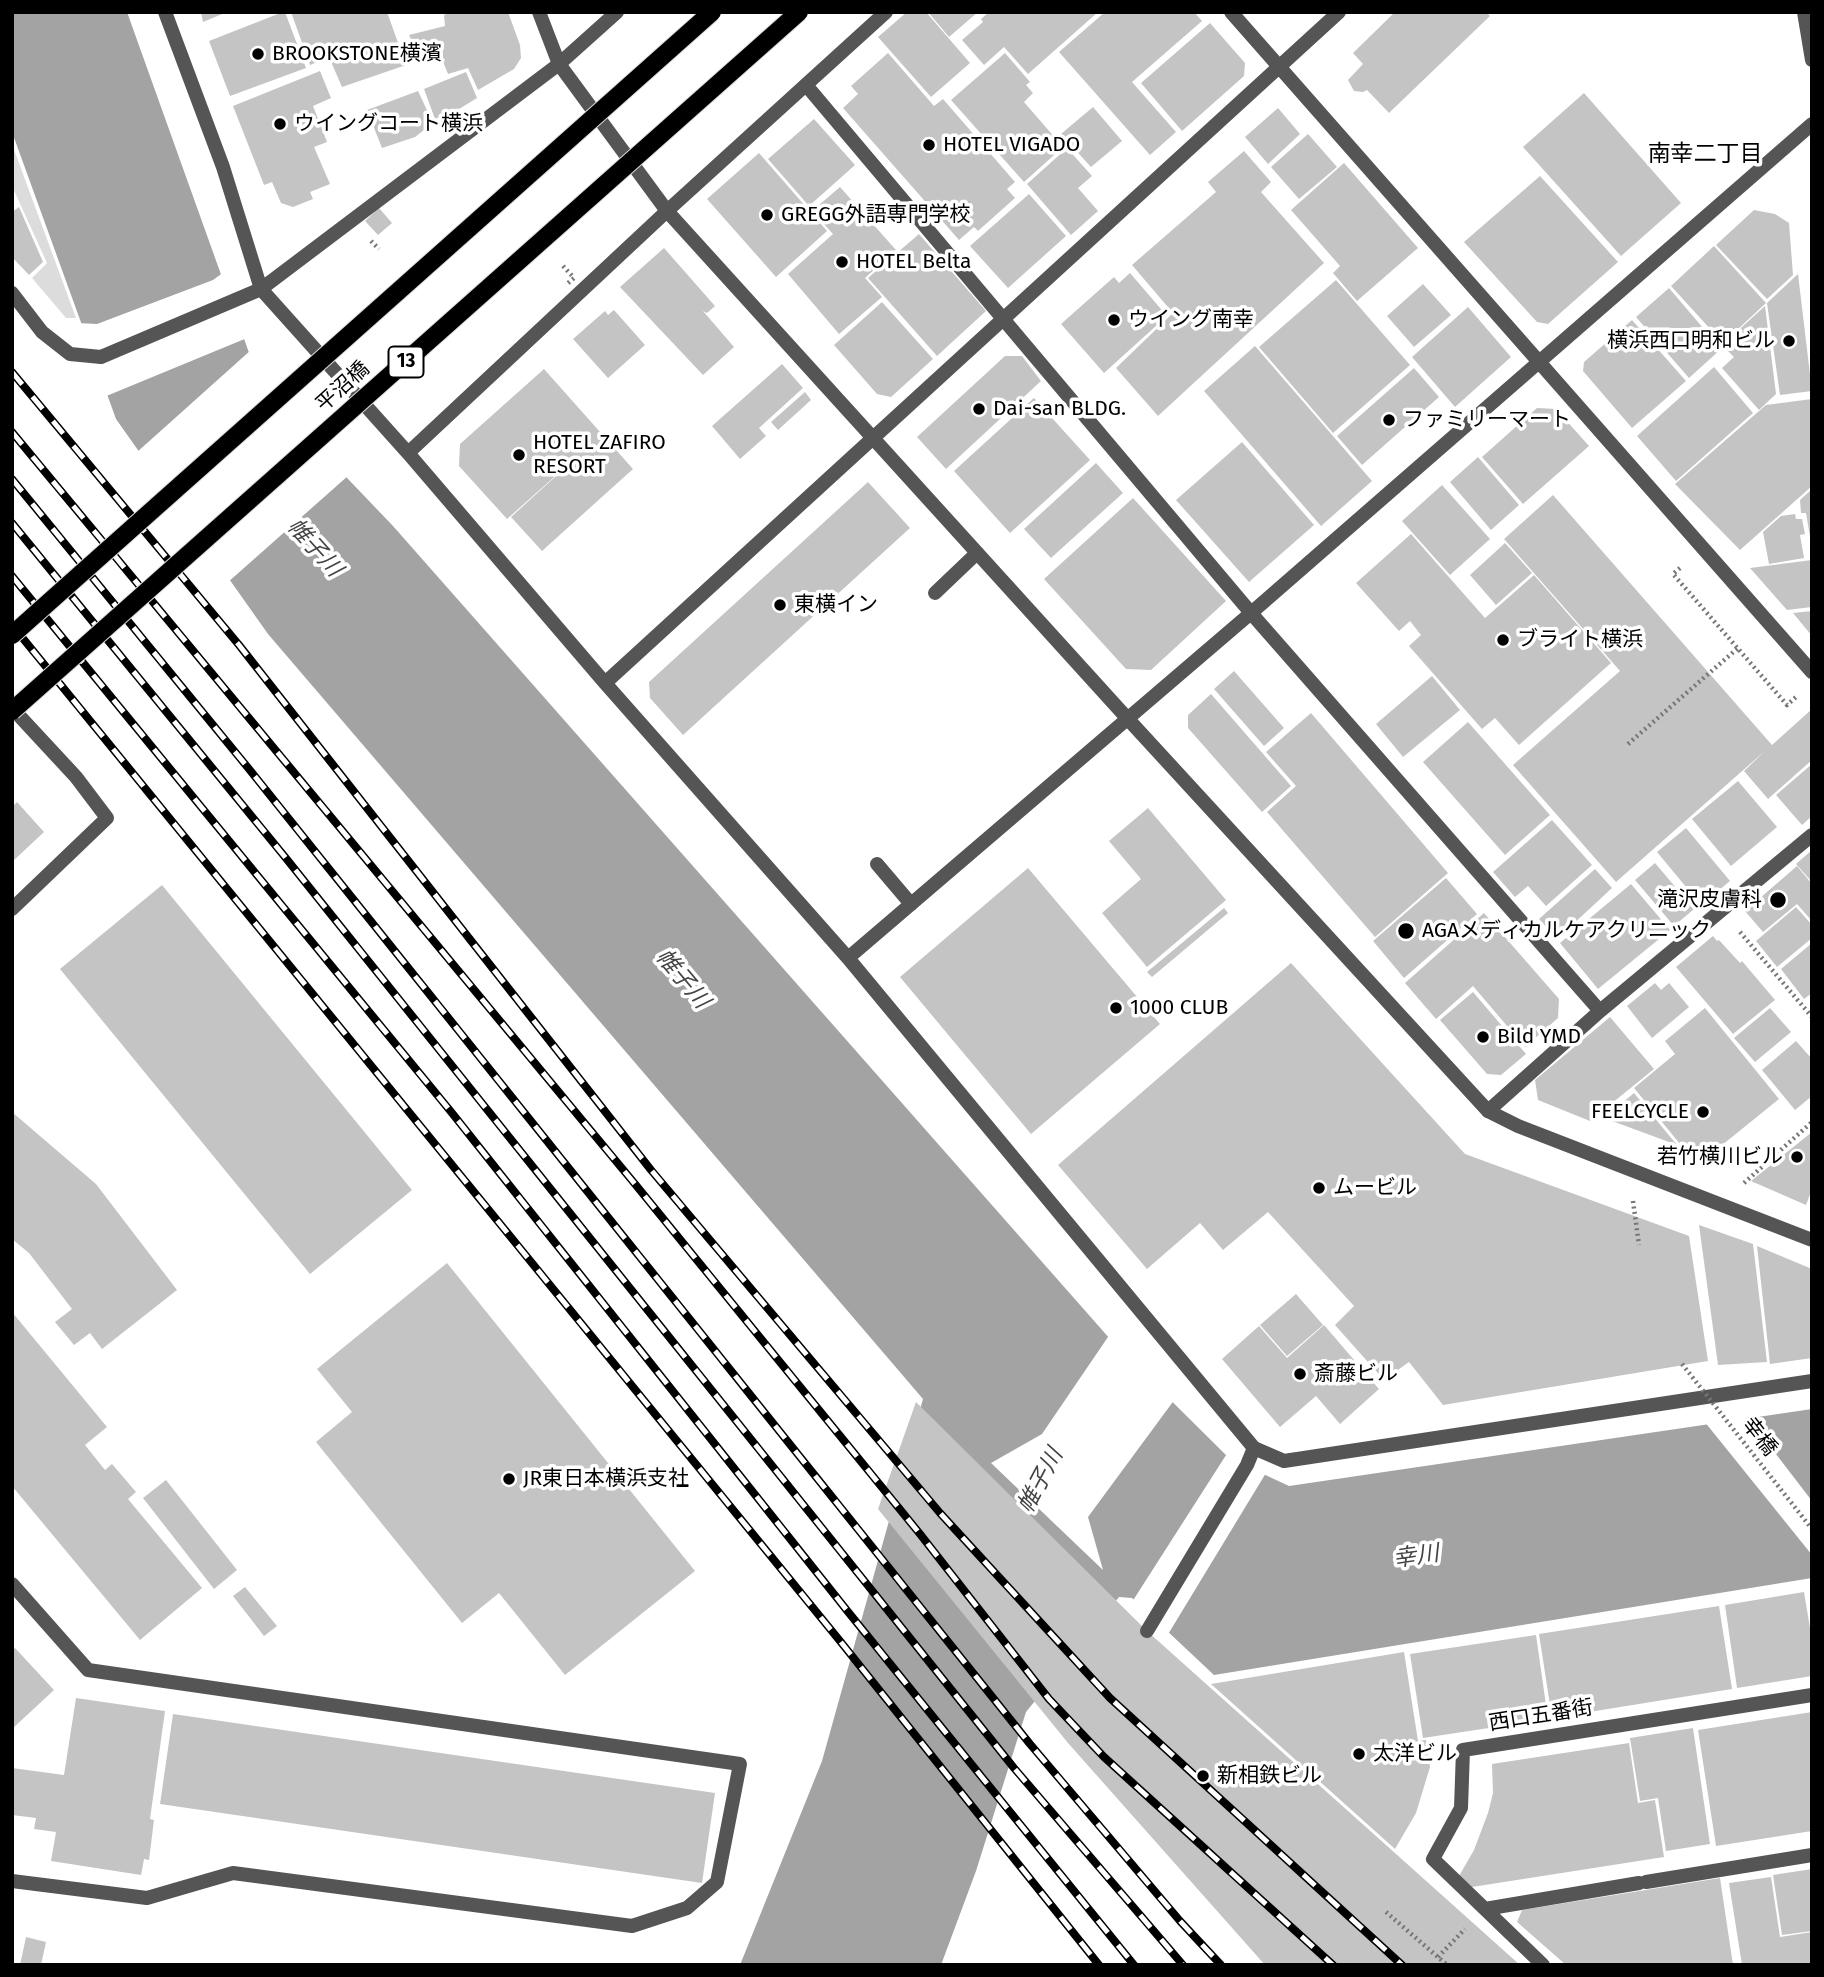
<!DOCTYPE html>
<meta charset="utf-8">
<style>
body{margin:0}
#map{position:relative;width:1824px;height:1977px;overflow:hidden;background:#fff;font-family:"Fira Sans",sans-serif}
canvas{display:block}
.frame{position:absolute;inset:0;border:14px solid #000;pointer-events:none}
</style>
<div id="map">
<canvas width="1824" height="1977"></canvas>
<div class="frame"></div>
</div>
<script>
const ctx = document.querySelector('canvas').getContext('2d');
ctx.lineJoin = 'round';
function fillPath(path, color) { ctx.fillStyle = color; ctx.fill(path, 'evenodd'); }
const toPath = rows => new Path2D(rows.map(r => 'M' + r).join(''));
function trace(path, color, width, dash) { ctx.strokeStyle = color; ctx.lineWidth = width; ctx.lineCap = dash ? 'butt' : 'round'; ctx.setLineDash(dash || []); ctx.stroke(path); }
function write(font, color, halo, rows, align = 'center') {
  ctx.font = font + ' "Fira Sans","Noto Sans JP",sans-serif'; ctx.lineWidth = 7; ctx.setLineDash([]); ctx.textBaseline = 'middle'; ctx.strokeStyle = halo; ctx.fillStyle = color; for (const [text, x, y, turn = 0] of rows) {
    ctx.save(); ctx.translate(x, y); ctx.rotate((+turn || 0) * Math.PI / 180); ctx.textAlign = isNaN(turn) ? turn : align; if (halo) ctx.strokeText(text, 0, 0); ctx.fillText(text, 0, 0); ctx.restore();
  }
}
const green = toPath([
 [12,144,76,318,66,318,32,278,47,263,12,186]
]);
const water = toPath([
 [12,12,127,12,262,389,393,526,1118,1348,1229,1458,1289,1486,1812,1409,1812,1578,1214,1675,1132,1598,1119,1597,1026,1712,976,1871,941,1965,740,1965,822,1761,923,1399,268,634,116,419,12,132]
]);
const pier = toPath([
 [224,272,247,338,104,397,77,323,97,324,213,280],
 [251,350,265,387,349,475,227,583,136,453],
 [1110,1334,1175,1399,1088,1517,1103,1570,991,1463,1042,1434],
 [1746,1415,1812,1501,1812,1555,1704,1421],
 [1228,1452,1266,1473,1167,1636,1132,1602]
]);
const building = toPath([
 [201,12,227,12,203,22],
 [283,12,285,12,306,68,230,96,209,41],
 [291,12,387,12,406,65,342,87,329,57,310,65],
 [452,12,508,12,520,45,521,58,514,69,478,90,468,68,448,74,442,59,430,64,417,52,409,35,445,26,444,15],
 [907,12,926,12,970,63,931,97,878,37],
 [928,12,978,12,949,37],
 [989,12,1098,12,1028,74,1004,47,984,65,962,40,983,22,981,19],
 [1105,12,1194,12,1202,21,1132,82,1176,132,1150,155,1059,52],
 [1395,12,1486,12,1490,16,1389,113,1367,90,1363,92,1354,91,1348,80,1363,64,1353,53],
 [1210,23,1245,63,1244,76,1182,131,1141,83],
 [888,53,934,106,943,99,1015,182,1007,189,1015,198,978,231,974,227,959,240,843,108,858,94,851,86],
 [1005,53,1030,82,1026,85,1033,93,1024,102,1063,147,1024,182,951,100],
 [320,71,331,98,313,106,327,142,314,147,330,184,310,192,313,199,293,207,281,203,272,182,264,185,233,106],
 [466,72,477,98,459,109,435,119,424,89],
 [418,91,433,123,415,137,382,148,367,110],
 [1584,93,1681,203,1621,256,1523,147],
 [1093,107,1122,141,1091,167,1061,134],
 [1278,108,1300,134,1268,164,1245,137],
 [814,119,855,165,809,206,768,159],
 [1308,134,1337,167,1299,199,1271,167],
 [1067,148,1092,176,1078,188,1098,211,1071,235,1027,184],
 [1244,151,1271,182,1261,192,1324,263,1158,416,1116,368,1173,313,1132,265,1216,192,1208,182],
 [759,153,827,231,776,277,707,199],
 [1344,163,1418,248,1357,301,1333,273,1340,266,1291,210],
 [1540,176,1618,262,1548,324,1537,322,1464,242],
 [840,187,896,250,865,278,882,297,839,334,788,274,833,234,812,211],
 [1029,194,1066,236,1008,288,970,246],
 [19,207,43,262,29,275,12,257,12,212],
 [379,208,392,223,378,235,365,221],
 [1754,210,1775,214,1789,223,1793,275,1767,299,1716,245],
 [919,234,986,311,937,356,868,278],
 [1714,246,1766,303,1723,343,1671,286],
 [664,248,715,306,707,313,703,311,734,347,703,375,620,287],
 [1130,273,1167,316,1104,373,1061,324,1114,277,1119,283],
 [1798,274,1812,391,1780,395,1767,303],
 [1336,280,1410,365,1333,433,1259,347],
 [1423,284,1451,315,1414,347,1387,316],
 [1669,288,1721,349,1689,378,1636,317],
 [882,302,933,359,891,397,877,394,834,345],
 [1765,306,1776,394,1759,410,1722,368,1734,357,1722,345],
 [1468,307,1511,357,1455,407,1412,357],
 [614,310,645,345,608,378,573,339,605,311,608,315],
 [1632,320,1686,381,1632,428,1583,371,1584,362],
 [1255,346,1372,481,1321,526,1204,391],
 [1005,356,1022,356,1041,381,946,469,917,437],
 [782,364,803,388,759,428,766,436,740,459,712,426],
 [1714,367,1753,413,1676,481,1637,436],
 [1414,368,1439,397,1362,465,1337,436],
 [544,369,633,469,542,551,511,517,588,447,507,519,459,466,460,444],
 [805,392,811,400,778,430,771,422],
 [1034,398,1090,460,1010,533,954,471],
 [1812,399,1812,486,1740,550,1675,484,1766,405],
 [1537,408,1556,409,1589,446,1523,504,1482,457],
 [1242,442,1314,525,1249,582,1176,500],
 [1478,457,1519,505,1491,530,1450,482],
 [1096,463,1123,493,1051,558,1024,529],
 [868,482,910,528,683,735,650,698,649,682],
 [1442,485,1490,539,1450,575,1402,521],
 [1812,489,1812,537,1810,537,1806,513,1801,513,1800,500],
 [1553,495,1772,745,1812,709,1812,760,1768,799,1744,771,1766,750,1616,882,1513,765,1620,671,1504,539],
 [1133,498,1226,601,1151,670,1126,669,1044,579],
 [1795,514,1796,519,1802,519,1805,534,1800,535,1804,558,1769,564,1763,532,1781,516],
 [1411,534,1485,618,1534,575,1611,663,1519,745,1495,718,1482,729,1409,646,1421,635,1410,621,1399,631,1356,583],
 [1505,543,1532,573,1496,605,1470,575],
 [1812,560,1812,607,1787,610,1750,568],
 [1812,611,1812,636,1793,613],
 [1234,671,1284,728,1264,746,1214,689],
 [1432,676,1460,710,1403,757,1376,724],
 [1211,694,1291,786,1262,812,1188,728,1188,715],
 [1311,713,1448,873,1375,937,1267,812,1296,786,1266,752],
 [1468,722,1550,815,1505,855,1423,762],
 [1812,764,1812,816,1802,825,1776,795],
 [1738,781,1777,827,1731,866,1692,819],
 [17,802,44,832,12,862,12,807],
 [1148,808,1226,900,1147,967,1102,913,1141,879,1109,841],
 [1552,820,1592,865,1546,906,1528,886,1515,897,1493,872],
 [1686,828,1730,881,1701,905,1657,852],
 [1812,850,1812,882,1796,864],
 [1655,863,1694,909,1674,926,1635,880],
 [1797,866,1812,884,1812,921,1797,904,1763,932,1745,911],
 [1028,868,1160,1024,1031,1134,900,977],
 [1595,869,1612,888,1557,939,1539,919],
 [1446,878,1477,914,1404,978,1373,941],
 [1631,884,1670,930,1598,989,1560,943],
 [162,885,412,1190,310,1274,60,969],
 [1796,907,1812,925,1812,938,1777,967,1756,941],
 [1224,908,1228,913,1152,977,1147,972],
 [1484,913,1559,999,1558,1018,1525,1047,1473,986,1436,1019,1405,983],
 [1713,936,1717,941,1719,940,1740,963,1742,961,1775,1000,1733,1034,1676,967],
 [1812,943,1812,993,1804,999,1781,969],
 [1291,963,1465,1154,1689,1236,1708,1361,1443,1405,1409,1362,1384,1380,1335,1325,1354,1306,1268,1212,1223,1250,1200,1223,1147,1269,1058,1165],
 [1655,983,1661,990,1669,983,1689,1007,1652,1038,1627,1006],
 [1473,992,1526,1054,1501,1075,1487,1074,1440,1020],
 [1705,1008,1779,1099,1711,1154,1703,1156,1685,1150,1634,1088,1675,1054,1665,1041],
 [1770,1008,1791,1032,1755,1062,1734,1038],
 [1610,1017,1654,1069,1590,1121,1538,1100,1535,1080],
 [1796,1041,1812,1059,1812,1096,1795,1110,1762,1070],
 [1634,1093,1677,1145,1604,1118],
 [12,1112,96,1184,177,1290,102,1349,90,1333,74,1345,55,1322,72,1309,29,1253,12,1239],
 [1812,1132,1812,1189,1806,1205,1751,1181],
 [1699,1225,1753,1244,1767,1362,1718,1365],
 [1757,1246,1812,1269,1812,1358,1770,1364],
 [447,1263,695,1571,565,1675,499,1593,462,1623,316,1442,352,1412,317,1369],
 [1296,1294,1323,1325,1287,1356,1260,1325],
 [12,1312,107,1427,85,1445,105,1470,112,1464,136,1492,128,1499,202,1588,140,1640,12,1486],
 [1324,1325,1379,1389,1340,1424,1316,1396,1280,1427,1222,1359,1259,1326,1287,1358],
 [916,1402,1147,1631,1520,1965,1265,1965,1068,1743,878,1509],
 [166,1480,237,1570,214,1589,143,1498],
 [245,1587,277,1626,264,1636,233,1596],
 [1804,1592,1812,1640,1812,1676,1737,1688,1725,1605],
 [1719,1606,1732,1689,1552,1718,1539,1634],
 [1536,1635,1548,1719,1423,1738,1410,1654],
 [15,1648,54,1690,12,1729,12,1651],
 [1404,1652,1418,1741,1426,1740,1430,1767,1416,1813,1395,1849,1211,1684],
 [76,1698,165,1711,150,1819,154,1820,149,1860,144,1859,141,1875,51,1861,56,1832,34,1829,36,1818,12,1815,12,1768,64,1775],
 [1812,1712,1812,1831,1716,1846,1698,1730],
 [173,1714,715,1793,702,1883,160,1804],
 [1693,1728,1710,1844,1666,1851,1658,1798,1640,1801,1630,1738],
 [1629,1743,1638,1803,1655,1800,1664,1857,1472,1887,1459,1876,1474,1850,1488,1813,1493,1793,1492,1764],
 [1812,1869,1812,1931,1782,1935,1773,1875],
 [1771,1877,1780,1937,1812,1932,1812,1965,1742,1965,1729,1883],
 [1720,1878,1733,1965,1566,1965,1517,1922,1522,1910],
 [26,1937,46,1942,41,1965,20,1965]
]);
const path = toPath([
 [371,241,379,249],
 [1680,568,1673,574,1787,705,1796,697],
 [1628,744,1738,648],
 [1740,932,1812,1017],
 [1744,1183,1812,1122],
 [1633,1201,1639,1245],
 [1386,1912,1447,1965],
 [1438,1957,1465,1929]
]);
const service = toPath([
 [806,85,1251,613,1600,1011],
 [935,593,977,553],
 [877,864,911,904],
 [1488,1111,1600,1011,1812,835],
 [12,1584,88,1670,740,1764,717,1882,687,1908,632,1926,233,1873,147,1898,12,1881],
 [1147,1631,1247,1465,1254,1448]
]);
const minor = toPath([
 [165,12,223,167,261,289,408,453,605,683,848,958,1254,1448,1284,1461,1812,1381],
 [1231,12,1812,672],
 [1804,12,1812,60],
 [559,64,667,211,1127,718,1488,1111,1518,1126,1812,1240],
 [261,289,559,64,617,12],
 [408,453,667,211,886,12],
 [605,683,1339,12],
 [12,708,76,777,107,818,12,909],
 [848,958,1251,613,1812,124],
 [1646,1882,1812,1855],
 [1485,1909,1639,1883],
 [1543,1965,1433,1859,1461,1808,1463,1750,1812,1695]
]);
const tertiary = toPath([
 [539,12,559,64],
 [12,293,42,332,70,354,101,357,261,289]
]);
const rail = toPath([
 [12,372,239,645,651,1170,940,1513,1110,1698,1402,1965],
 [12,432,635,1184,920,1534,1049,1699,1104,1757,1333,1965],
 [12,479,249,769,1030,1744,1180,1921,1221,1965],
 [12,523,285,857,1014,1768,1183,1965],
 [12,576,452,1113,849,1613,1134,1965],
 [12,625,840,1641,1099,1965]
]);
const pathBridge = toPath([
 [563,266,574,278,568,283],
 [1682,1364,1812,1529]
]);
const primaryBridge = toPath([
 [12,635,712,12],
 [12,711,799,12]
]);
const markers = [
 [258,54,7,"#000"],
 [280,124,7,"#000"],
 [929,145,7,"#000"],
 [767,215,7,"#000"],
 [842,262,7,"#000"],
 [1114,320,7,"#000"],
 [1789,341,7,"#000"],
 [979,409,7,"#000"],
 [1389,420,7,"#000"],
 [519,455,7,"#000"],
 [780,605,7,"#000"],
 [1503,640,7,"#000"],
 [1778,900,9,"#000"],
 [1406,931,9,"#000"],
 [1116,1008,7,"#000"],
 [1483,1037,7,"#000"],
 [1703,1112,7,"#000"],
 [1797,1157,7,"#000"],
 [1319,1188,7,"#000"],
 [1300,1374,7,"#000"],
 [509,1479,7,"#000"],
 [1359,1754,7,"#000"],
 [1203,1776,7,"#000"]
];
const shields = [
 [406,362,35]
];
const shieldNames = [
 ["13",406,362]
];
const poiNames = [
 ["BROOKSTONE横濱",272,54],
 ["ウイングコート横浜",294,124],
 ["HOTEL VIGADO",943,145],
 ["GREGG外語専門学校",781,215],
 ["HOTEL Belta",856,262],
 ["ウイング南幸",1128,320],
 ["横浜西口明和ビル",1775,341,"right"],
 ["Dai-san BLDG.",993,409],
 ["ファミリーマート",1403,420],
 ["HOTEL ZAFIRO",533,443],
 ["RESORT",533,467],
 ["東横イン",794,605],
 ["ブライト横浜",1517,640],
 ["滝沢皮膚科",1762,900,"right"],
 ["AGAメディカルケアクリニック",1422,931],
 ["1000 CLUB",1130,1008],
 ["Bild YMD",1497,1037],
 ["FEELCYCLE",1689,1112,"right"],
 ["若竹横川ビル",1783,1157,"right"],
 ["ムービル",1333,1188],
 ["斎藤ビル",1314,1374],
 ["JR東日本横浜支社",523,1479],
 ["太洋ビル",1373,1754],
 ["新相鉄ビル",1217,1776]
];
const streetNames = [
 ["平沼橋",343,387,-42],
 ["幸橋",1759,1437,52],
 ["西口五番街",1541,1716,-9]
];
const neighbourhoodNames = [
 ["南幸二丁目",1705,155]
];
const waterNames = [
 ["帷子川",314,548,48],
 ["帷子川",682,979,50],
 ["帷子川",1041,1481,-62],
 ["幸川",1416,1557,-8]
];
fillPath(green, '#dcdcdc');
fillPath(water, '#a3a3a3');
fillPath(pier, '#fff');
fillPath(building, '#c4c4c4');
trace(path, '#777', 4.5, [2, 3.5]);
trace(service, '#555', 14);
trace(minor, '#555', 14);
trace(tertiary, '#555', 14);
trace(rail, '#000', 8);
trace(rail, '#fff', 5, [16]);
trace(primaryBridge, '#dbdbdb', 20, []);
trace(pathBridge, '#777', 4.5, [2, 3.5]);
trace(primaryBridge, '#000', 18);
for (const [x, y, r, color] of markers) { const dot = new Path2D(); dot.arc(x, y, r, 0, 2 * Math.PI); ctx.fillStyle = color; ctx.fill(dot); trace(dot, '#fff', 2.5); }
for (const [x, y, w] of shields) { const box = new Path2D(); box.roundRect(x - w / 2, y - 15.5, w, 31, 5); ctx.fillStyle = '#fff'; ctx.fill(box); trace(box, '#000', 2); }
write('bold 19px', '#000', null, shieldNames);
write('21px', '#000', '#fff', poiNames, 'left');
write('21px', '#000', '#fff', streetNames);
write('23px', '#000', '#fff', neighbourhoodNames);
write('italic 23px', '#444', '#fff', waterNames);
</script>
